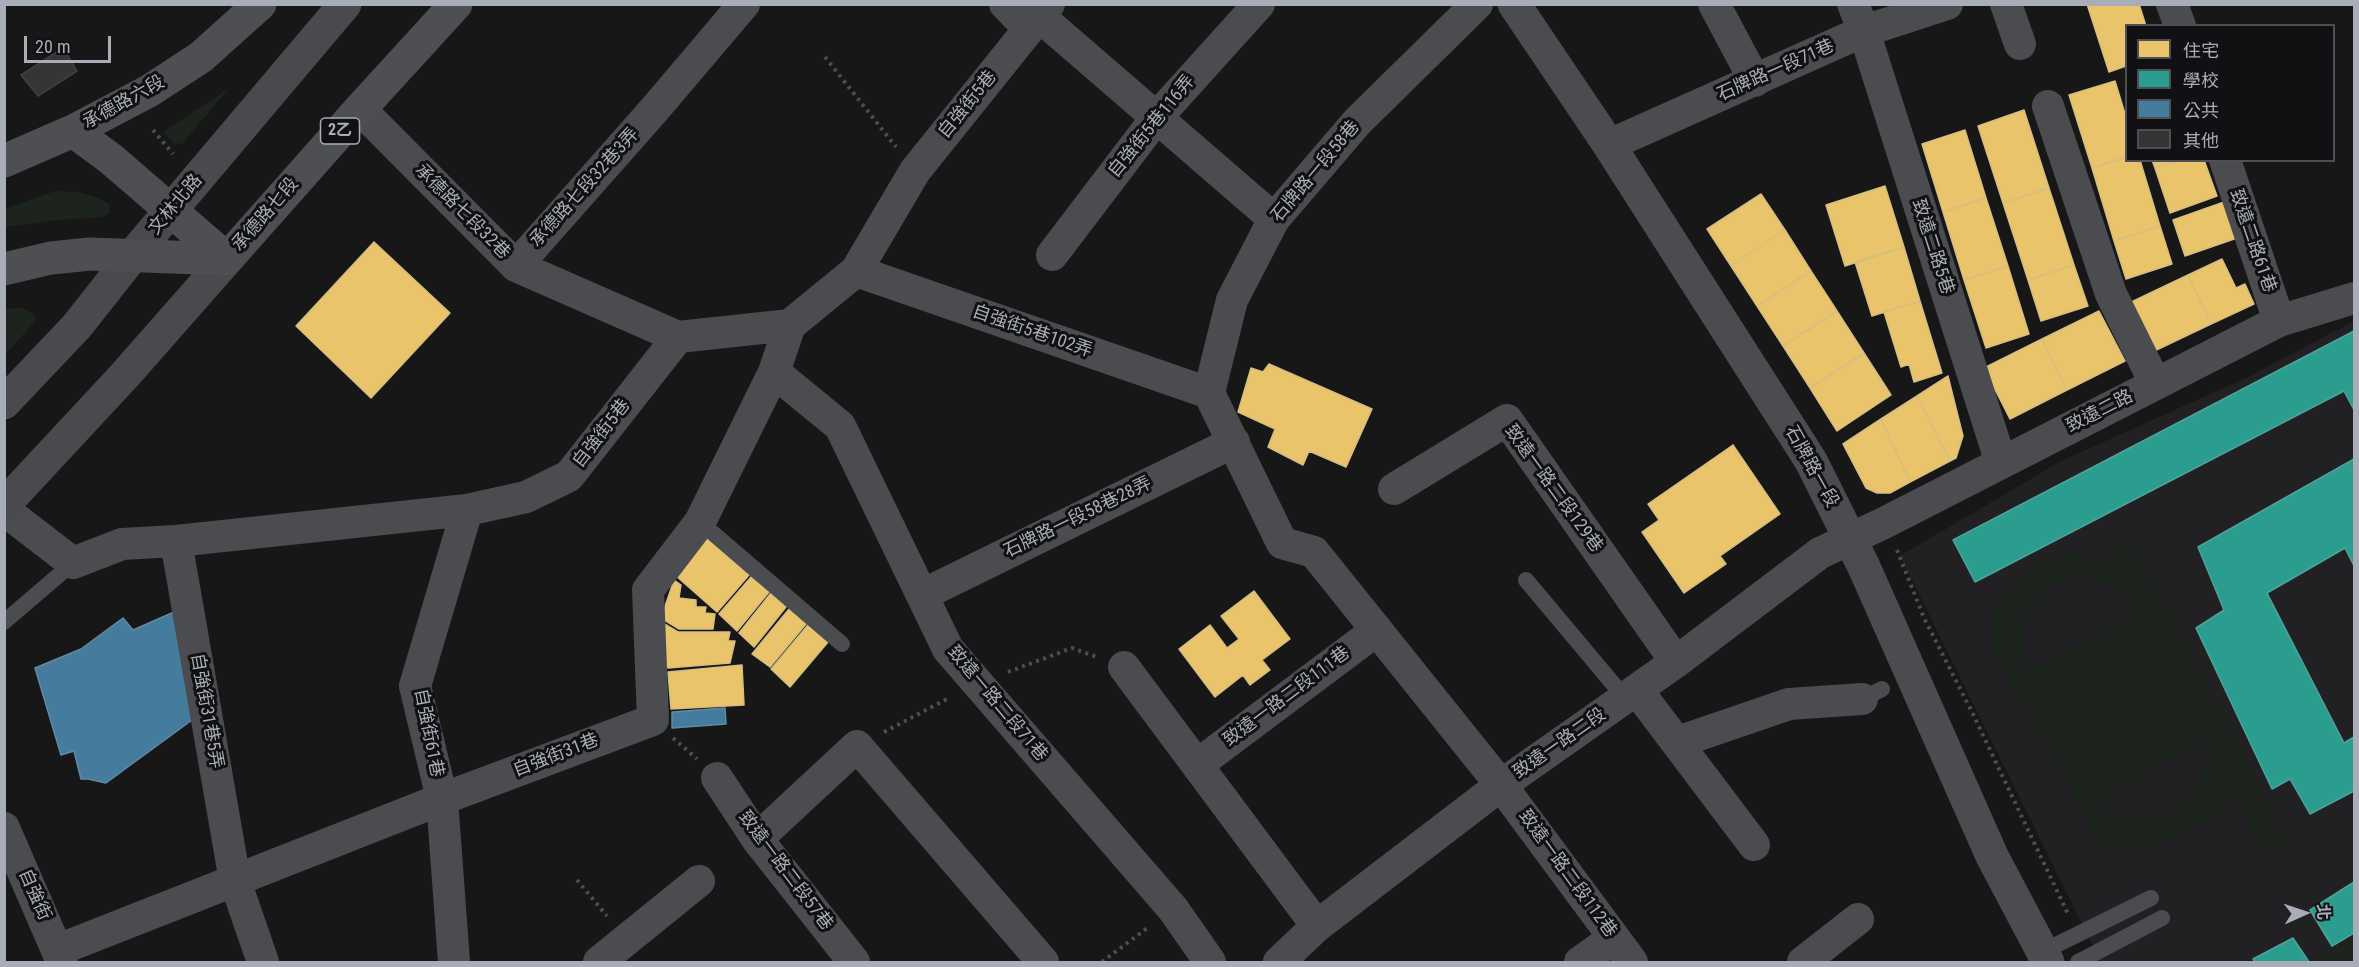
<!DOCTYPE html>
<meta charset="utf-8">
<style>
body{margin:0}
#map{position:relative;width:2359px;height:967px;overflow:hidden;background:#171717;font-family:"Roboto Condensed","Noto Sans TC",sans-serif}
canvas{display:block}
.frame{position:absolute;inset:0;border:6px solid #a8adb8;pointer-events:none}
.legend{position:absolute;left:2125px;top:24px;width:210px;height:138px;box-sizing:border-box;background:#111113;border:2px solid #4d4f55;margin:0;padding:8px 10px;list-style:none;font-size:18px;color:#a8adb8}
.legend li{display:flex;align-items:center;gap:12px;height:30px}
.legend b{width:30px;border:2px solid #4d4f55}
.north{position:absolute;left:2275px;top:883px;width:60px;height:60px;-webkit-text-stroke:4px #111113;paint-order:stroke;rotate:87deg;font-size:16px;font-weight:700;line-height:24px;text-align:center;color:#a8adb8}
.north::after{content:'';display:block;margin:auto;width:21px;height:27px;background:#a8adb8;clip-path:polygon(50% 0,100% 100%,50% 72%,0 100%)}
.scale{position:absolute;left:24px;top:36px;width:87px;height:27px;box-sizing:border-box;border:3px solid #a8adb8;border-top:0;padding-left:8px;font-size:18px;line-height:21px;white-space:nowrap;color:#a8adb8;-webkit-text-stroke:4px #111113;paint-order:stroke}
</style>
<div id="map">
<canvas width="2359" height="967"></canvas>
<div class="frame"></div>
<ul class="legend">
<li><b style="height:16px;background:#e9c46a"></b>住宅</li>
<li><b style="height:16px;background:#2a9d8f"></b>學校</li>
<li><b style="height:16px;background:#457b9d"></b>公共</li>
<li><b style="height:16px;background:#353536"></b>其他</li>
</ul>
<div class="north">北</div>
<div class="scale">20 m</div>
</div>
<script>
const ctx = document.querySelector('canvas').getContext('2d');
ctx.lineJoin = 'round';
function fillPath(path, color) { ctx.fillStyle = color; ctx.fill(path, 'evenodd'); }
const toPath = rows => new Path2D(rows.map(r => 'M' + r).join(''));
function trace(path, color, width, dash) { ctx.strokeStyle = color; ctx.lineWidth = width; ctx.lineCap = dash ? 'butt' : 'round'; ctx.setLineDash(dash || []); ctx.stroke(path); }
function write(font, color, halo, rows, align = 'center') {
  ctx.font = font + ' "Roboto Condensed","Noto Sans TC",sans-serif'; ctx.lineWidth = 6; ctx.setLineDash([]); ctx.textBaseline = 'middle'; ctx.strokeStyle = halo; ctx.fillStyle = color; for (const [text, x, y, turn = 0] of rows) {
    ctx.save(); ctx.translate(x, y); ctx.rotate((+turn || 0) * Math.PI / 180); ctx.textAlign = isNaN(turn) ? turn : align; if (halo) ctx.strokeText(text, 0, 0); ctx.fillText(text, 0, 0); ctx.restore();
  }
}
const built = toPath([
 [2354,321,2354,962,2101,962,1900,556,2061,461,2246,378]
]);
const green = toPath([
 [229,88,182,144,173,143,163,132],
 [55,191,77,192,93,196,109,204,110,212,103,217,58,220,5,227,5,209],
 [21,308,32,313,36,320,5,355,5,309],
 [2130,535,2287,843,2263,855,2231,795,2216,815,2182,836,2133,851,2101,845,1991,648,1990,622,2003,592,2035,565,2068,551,2117,566,2108,546],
 [2076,579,2096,579,2115,587,2141,610,2025,671,2022,648,2022,625,2032,606,2046,591,2057,584],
 [2207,739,2206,768,2196,790,2180,805,2159,815,2142,819,2118,816,2097,801],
 [2354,933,2354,962,2309,962,2332,946]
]);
const homes = toPath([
 [2087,4,2139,4,2146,26,2126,26,2126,66,2109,72,2087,4],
 [2115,81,2126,117,2126,157,2092,168,2069,95,2115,81],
 [2024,110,2049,188,2003,203,1978,126,2024,110],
 [1965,130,1986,198,1943,212,1922,144,1965,130],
 [2126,157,2126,160,2140,160,2160,226,2114,241,2092,168,2126,157],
 [2152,160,2178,160,2155,168,2152,160],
 [2178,160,2204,160,2217,196,2170,213,2155,168,2178,160],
 [1885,186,1904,247,1845,266,1826,205,1885,186],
 [2049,188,2074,265,2028,280,2003,203,2049,188],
 [1761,194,1785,230,1731,266,1707,229,1761,194],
 [1986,198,2008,266,1964,280,1943,212,1986,198],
 [2224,202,2237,238,2185,256,2173,220,2224,202],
 [2160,226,2172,264,2126,279,2114,241,2160,226],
 [1785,230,1811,271,1757,306,1731,266,1785,230],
 [374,242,450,313,371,398,296,326,374,242],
 [1904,247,1920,301,1872,316,1855,262,1904,247],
 [2222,259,2236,288,2245,284,2254,304,2211,324,2188,275,2222,259],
 [2074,265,2088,306,2041,321,2028,280,2074,265],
 [2008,266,2029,334,1986,348,1964,280,2008,266],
 [1811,271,1837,311,1783,346,1757,306,1811,271],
 [2188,275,2211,324,2148,354,2125,305,2188,275],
 [1920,301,1942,373,1914,382,1909,364,1901,367,1884,312,1920,301],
 [1837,311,1864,353,1810,388,1783,346,1837,311],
 [2099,311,2125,361,2067,390,2042,339,2099,311],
 [2042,339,2067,390,2010,419,1984,368,2042,339],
 [1864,353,1891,395,1837,431,1810,388,1864,353],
 [1269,364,1372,409,1346,467,1309,451,1303,465,1268,447,1275,429,1238,412,1251,368,1263,372,1269,364],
 [1948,376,1963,436,1956,458,1950,461,1917,396,1948,376],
 [1917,396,1950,461,1910,482,1881,419,1917,396],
 [1881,419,1910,482,1890,493,1877,493,1866,488,1843,444,1881,419],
 [1733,445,1780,514,1720,556,1726,564,1684,593,1642,532,1659,520,1648,504,1733,445],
 [699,531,749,575,717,612,675,575,699,531],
 [751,577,769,592,737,631,719,614,751,577],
 [674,580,681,585,679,598,696,600,696,607,706,607,705,613,715,614,713,629,679,629,661,618,674,580],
 [1254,591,1290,639,1262,660,1270,670,1250,685,1243,675,1215,697,1179,649,1210,625,1227,648,1239,639,1221,616,1254,591],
 [771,593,786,607,754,647,739,633,771,593],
 [789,609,806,624,770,667,752,654,789,609],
 [663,623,678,632,730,632,728,641,735,641,730,663,668,668,662,664,663,623],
 [808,625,828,642,790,687,771,669,808,625],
 [742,665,744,705,671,709,668,672,742,665]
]);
const schools = toPath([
 [2354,331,2354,410,2344,391,1975,582,1953,540,2354,331],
 [2354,459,2354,566,2345,548,2267,593,2344,743,2354,737,2354,791,2310,814,2290,779,2272,789,2196,628,2224,610,2198,547,2354,459],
 [2354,882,2354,933,2332,946,2310,910,2354,882],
 [2293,938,2309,962,2255,962,2253,959,2293,938]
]);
const public = toPath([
 [174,612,192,720,106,783,88,779,81,779,74,751,61,755,35,668,81,649,123,618,133,630,174,612],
 [725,708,726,724,672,728,672,712,725,708]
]);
const building = toPath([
 [63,48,77,71,38,96,21,75,63,48]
]);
const path = toPath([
 [825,57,896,147],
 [153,130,173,154],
 [1897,550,1924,618,1972,712,2068,914],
 [1008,672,1072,648,1097,657],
 [884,732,949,698],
 [673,738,697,759],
 [577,880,607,916],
 [1102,962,1150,926]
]);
const service = toPath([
 [700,522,842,644],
 [1526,580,1625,698],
 [4,622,73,563],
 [1862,699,1882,689],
 [2042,952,2151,898],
 [2078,962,2162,918]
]);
const minor = toPath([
 [1005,4,1029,29],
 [1477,4,1357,122,1274,219,1232,300,1209,393,1282,543,1314,552,1501,785,1632,962],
 [1714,4,1755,81],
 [1853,4,1864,31,2001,463],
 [2006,4,2020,44],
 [2172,4,2180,26],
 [1039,16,1274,219],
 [2048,106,2111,294,2155,383],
 [360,109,516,266,678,337],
 [1609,145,1864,31,1947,4],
 [2225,160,2279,321],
 [1052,255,1157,117,1259,4],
 [516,266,654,110,744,4],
 [856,271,1209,393],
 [774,372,840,426,948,649,1173,909,1210,962],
 [1394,489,1507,420,1676,662],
 [4,510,73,563,122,544,176,541,467,510,526,497,569,476,678,337,790,325,856,271,915,171,1049,4],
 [176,541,235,881,263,962],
 [922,595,1234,442],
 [1124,667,1317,926],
 [1637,690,1754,845],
 [1678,742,1789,704,1862,699],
 [1197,765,1377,630],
 [717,778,757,839,854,962],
 [4,828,62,962],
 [757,839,857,746,1043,962],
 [58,950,442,799,653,720,648,590,700,522,774,372,790,325],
 [454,962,442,799,415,686,467,510],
 [599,962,699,881],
 [1279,962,1317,926,1501,785,1676,662,1820,553,1884,523,2279,321,2354,298],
 [1580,962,1614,938],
 [1803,962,1858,919]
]);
const tertiary = toPath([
 [1514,4,1609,145,1811,461,1864,567,1992,856,2048,962]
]);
const secondary = toPath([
 [4,403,77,326,133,255,345,4],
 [4,505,124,376,227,259]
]);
const primary = toPath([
 [73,131,111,159,227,259],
 [4,161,73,131,149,91,201,57,260,4],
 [227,259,360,109,456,4],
 [4,269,51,258,90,254,227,259]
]);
const shields = [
 [340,131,39]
];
const shieldNames = [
 ["2乙",340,131]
];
const streetNames = [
 ["石牌路一段71巷",1776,71,-24],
 ["承德路六段",124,103,-29],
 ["自強街5巷",968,105,-51],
 ["自強街5巷116弄",1152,127,-51],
 ["石牌路一段58巷",1316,172,-50],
 ["承德路七段32巷3弄",585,188,-48],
 ["文林北路",176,205,-50],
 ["承德路七段32巷",462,212,45],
 ["承德路七段",266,215,-49],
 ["致遠二路61巷",2252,241,71],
 ["致遠二路5巷",1932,247,72],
 ["自強街5巷102弄",1032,332,19],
 ["致遠二路",2100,412,-27],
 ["自強街5巷",602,434,-52],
 ["石牌路一段",1811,467,61],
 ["致遠一路二段129巷",1553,489,54],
 ["石牌路一段58巷28弄",1078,518,-26],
 ["致遠一路二段111巷",1287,697,-37],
 ["致遠一路二段71巷",997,704,50],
 ["自強街31巷5弄",206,711,80],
 ["自強街61巷",428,733,79],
 ["致遠一路二段",1560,744,-35],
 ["自強街31巷",556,756,-21],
 ["致遠一路二段57巷",785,871,53],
 ["致遠一路二段112巷",1567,874,54],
 ["自強街",34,895,66]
];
fillPath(built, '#212123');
fillPath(green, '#1d241e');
fillPath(homes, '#e9c46a');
trace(homes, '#d6bd81', 1.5);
fillPath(schools, '#2a9d8f');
trace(schools, '#50a29b', 1.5);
fillPath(public, '#457b9d');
trace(public, '#638aa5', 1.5);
fillPath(building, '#353536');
trace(building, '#3f4043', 1.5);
trace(path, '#4d4e52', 4, [3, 4.5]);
trace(service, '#4b4c50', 16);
trace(minor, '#4b4c50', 32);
trace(tertiary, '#4b4c50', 33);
trace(secondary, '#4a4a4e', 33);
trace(primary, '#4d4f52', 33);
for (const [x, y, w] of shields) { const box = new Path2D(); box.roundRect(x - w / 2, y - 13, w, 26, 4.5); ctx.fillStyle = '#111113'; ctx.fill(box); trace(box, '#a8adb8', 1.5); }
write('bold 16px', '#a8adb8', null, shieldNames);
write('18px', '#a8adb8', '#111113', streetNames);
</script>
